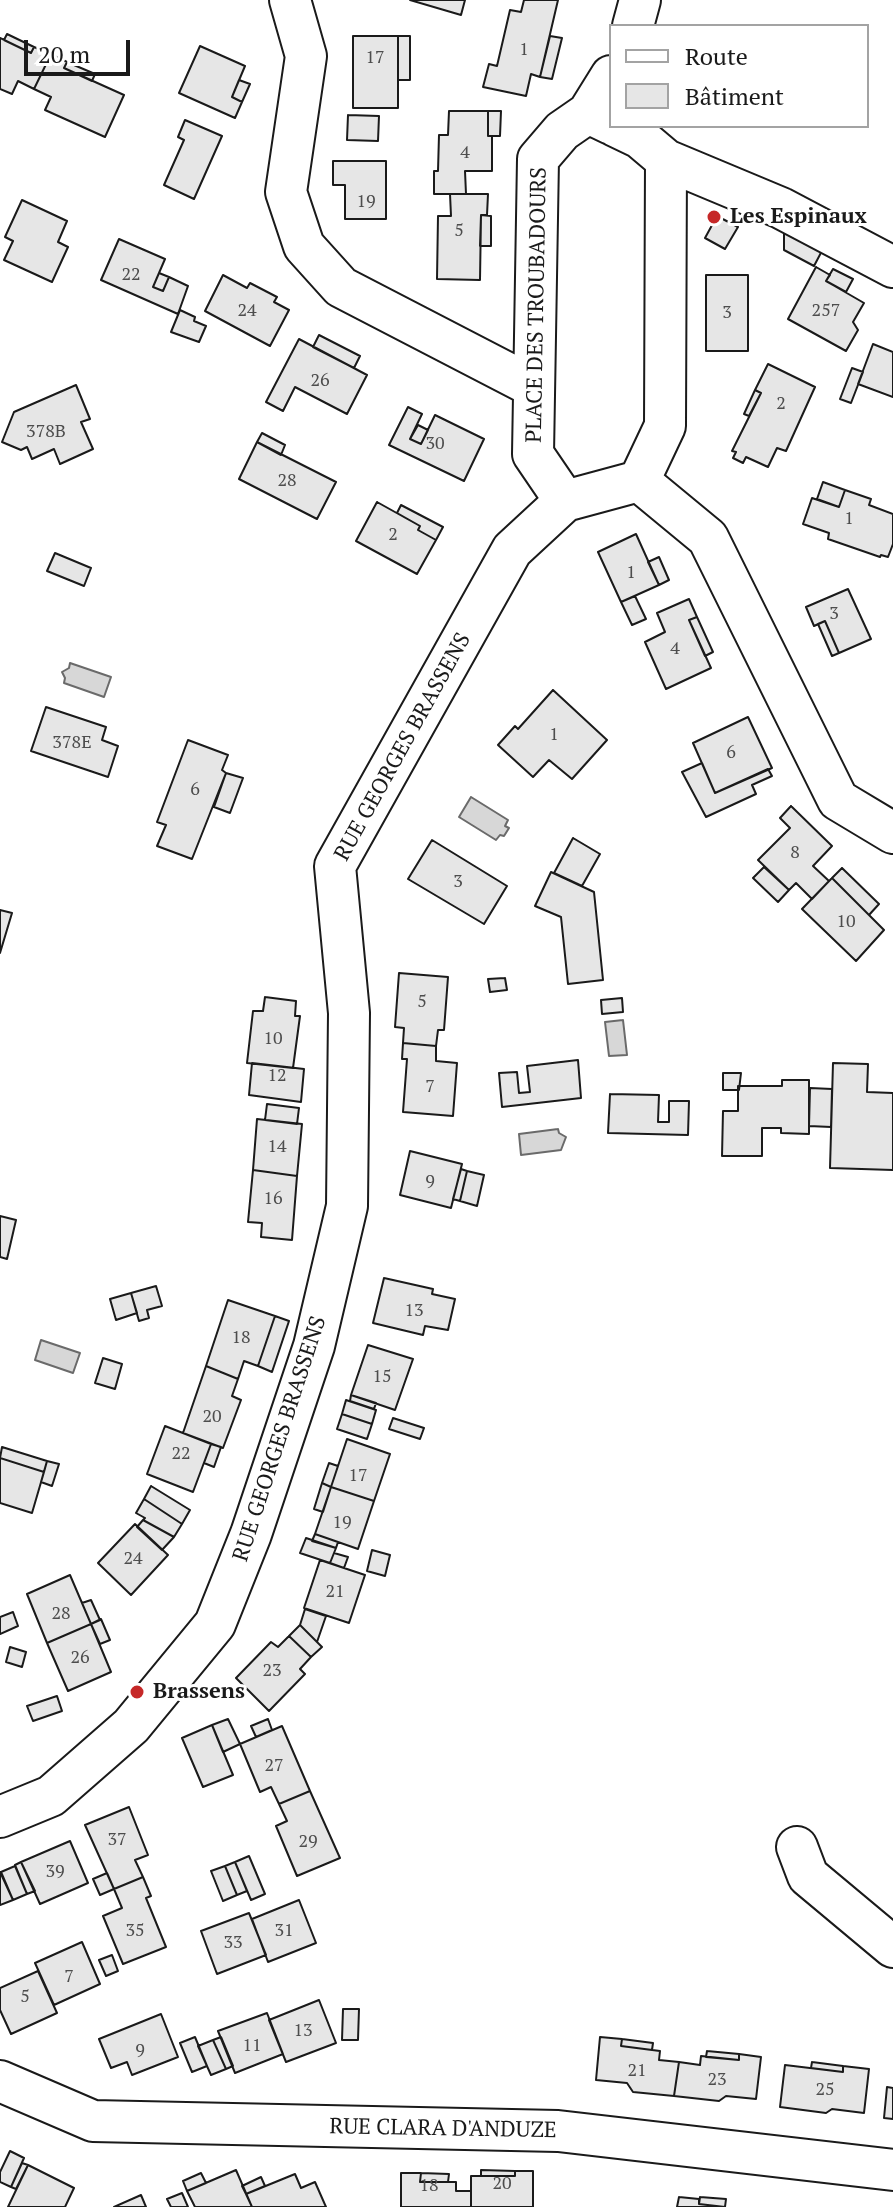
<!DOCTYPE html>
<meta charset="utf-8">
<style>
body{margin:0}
#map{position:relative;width:893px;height:2207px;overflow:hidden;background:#fff;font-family:"PT Serif",serif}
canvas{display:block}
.legend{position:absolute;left:609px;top:24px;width:260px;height:104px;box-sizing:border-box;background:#fff;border:2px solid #a3a3a3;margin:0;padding:10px 14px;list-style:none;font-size:24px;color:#1a1a1a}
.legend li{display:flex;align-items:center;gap:16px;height:40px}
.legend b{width:40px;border:2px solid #a3a3a3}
.scale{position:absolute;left:24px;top:40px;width:106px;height:36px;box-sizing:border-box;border:4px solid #1a1a1a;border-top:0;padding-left:10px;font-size:24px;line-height:28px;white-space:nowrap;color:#1a1a1a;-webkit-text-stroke:6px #fff;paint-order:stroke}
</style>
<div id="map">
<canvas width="893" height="2207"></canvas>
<ul class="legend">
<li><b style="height:10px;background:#fff"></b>Route</li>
<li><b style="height:22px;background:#e6e6e6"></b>Bâtiment</li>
</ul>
<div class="scale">20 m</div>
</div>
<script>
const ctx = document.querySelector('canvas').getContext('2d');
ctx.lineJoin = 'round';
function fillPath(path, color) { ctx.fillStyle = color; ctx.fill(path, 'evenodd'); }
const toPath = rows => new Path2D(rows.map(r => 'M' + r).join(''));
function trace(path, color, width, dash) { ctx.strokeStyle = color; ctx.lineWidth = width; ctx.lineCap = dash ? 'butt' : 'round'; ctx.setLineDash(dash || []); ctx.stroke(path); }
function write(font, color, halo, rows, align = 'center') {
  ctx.font = font + ' "PT Serif",serif'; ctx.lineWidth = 6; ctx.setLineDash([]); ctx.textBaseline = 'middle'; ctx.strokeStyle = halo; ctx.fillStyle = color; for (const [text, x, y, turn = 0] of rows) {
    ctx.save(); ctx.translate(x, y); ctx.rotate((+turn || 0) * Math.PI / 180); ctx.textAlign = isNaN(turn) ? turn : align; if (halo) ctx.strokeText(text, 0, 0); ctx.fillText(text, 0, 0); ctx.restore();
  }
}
const water = toPath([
 [70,663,111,677,104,697,64,683,65,678,62,672,69,668,70,663],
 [471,797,508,820,505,826,509,828,504,836,500,835,496,840,459,817,471,797],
 [623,1020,627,1055,609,1056,605,1022,623,1020],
 [558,1129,559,1133,566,1137,561,1150,521,1155,519,1134,558,1129],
 [41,1340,80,1353,73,1373,35,1360,41,1340]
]);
const building = toPath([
 [410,0,465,0,461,15,410,0],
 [524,0,558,0,540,77,531,74,526,96,483,87,489,64,497,66,510,10,521,12,524,0],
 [7,34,34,47,31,53,4,40,7,34],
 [353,36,398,36,398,108,353,108,353,36],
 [398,36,410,36,410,80,398,80,398,36],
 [550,36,562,38,552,79,540,77,550,36],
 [0,38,31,53,34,47,51,54,34,89,18,81,12,94,0,89,0,38],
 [200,46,245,66,232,97,242,102,235,118,179,93,200,46],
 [51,54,67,62,64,68,124,95,105,137,45,110,51,97,34,89,51,54],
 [67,62,95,74,92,81,64,68,67,62],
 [239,80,250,84,242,102,232,97,239,80],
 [449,111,488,111,488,136,492,136,492,171,465,171,466,194,434,194,434,171,438,171,439,135,448,135,449,111],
 [488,111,501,111,500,136,488,136,488,111],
 [348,115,379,116,378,141,347,140,348,115],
 [185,120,222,136,194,199,164,185,184,140,178,137,185,120],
 [333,161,386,161,386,219,345,219,345,185,333,185,333,161],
 [450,194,488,194,487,215,481,215,480,280,437,279,438,216,451,216,450,194],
 [22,200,67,221,58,242,68,247,52,282,4,260,13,241,5,237,22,200],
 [481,215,491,216,491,246,480,246,481,215],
 [717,216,738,227,725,249,705,238,717,216],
 [784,226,824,247,814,266,784,250,784,226],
 [119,239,165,259,153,287,163,291,169,277,188,286,178,314,101,280,119,239],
 [816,267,830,275,826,281,864,303,853,322,858,330,846,351,788,319,816,267],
 [833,269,853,279,846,292,826,281,833,269],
 [159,273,169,277,163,291,153,287,159,273],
 [223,275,247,288,250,283,277,297,274,302,289,310,270,346,205,311,223,275],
 [706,275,748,275,748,351,706,351,706,275],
 [180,310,195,317,194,321,206,326,199,342,171,332,180,310],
 [319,335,360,356,354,368,313,347,319,335],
 [299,339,367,375,347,414,295,387,283,411,266,402,299,339],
 [873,344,893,352,893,397,858,384,873,344],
 [768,364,815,387,786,451,777,448,768,467,746,457,743,463,733,458,736,452,732,451,761,393,755,390,768,364],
 [852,368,863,372,851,403,840,399,852,368],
 [76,385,90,419,81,422,93,449,60,464,54,449,32,459,27,447,21,450,2,442,14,412,76,385],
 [755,390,761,393,749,416,744,414,755,390],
 [408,407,422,414,410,439,421,444,435,415,484,439,464,481,389,445,408,407],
 [418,425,428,430,421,444,410,439,418,425],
 [262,433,285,445,281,455,257,442,262,433],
 [257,442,336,482,317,519,239,479,257,442],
 [823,482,845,490,839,507,817,499,823,482],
 [845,490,871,499,869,505,893,514,893,544,888,557,881,555,880,557,828,539,829,533,803,524,812,498,839,507,845,490],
 [377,502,420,526,418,530,436,540,417,574,356,541,377,502],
 [401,505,443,527,436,540,418,530,420,526,397,513,401,505],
 [636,534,659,585,621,602,598,552,636,534],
 [55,553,91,568,84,586,47,571,55,553],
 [659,557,669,580,659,585,648,562,659,557],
 [848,589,871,639,839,653,825,621,814,626,806,607,848,589],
 [635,596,646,619,632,625,621,602,635,596],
 [689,599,697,617,689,620,711,668,666,689,645,642,665,632,657,613,689,599],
 [697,617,713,652,705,656,689,620,697,617],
 [825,621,839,653,832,656,818,624,825,621],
 [553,690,607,740,572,779,549,760,533,777,498,745,515,726,518,729,553,690],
 [46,707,106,727,102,740,118,746,108,777,31,751,46,707],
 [748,717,772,768,715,793,693,743,748,717],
 [188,740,228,755,222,770,226,773,192,859,157,846,166,825,157,822,188,740],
 [702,763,715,793,768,769,772,776,752,785,756,794,706,817,682,772,702,763],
 [226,773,243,778,230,813,214,807,226,773],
 [791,806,832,846,813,866,829,881,812,899,796,883,789,890,758,860,790,828,780,818,791,806],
 [573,838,600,854,582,886,554,873,573,838],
 [432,840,507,886,484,924,408,879,432,840],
 [764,867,789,890,778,902,753,878,764,867],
 [842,868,879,904,869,915,832,878,842,868],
 [551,872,594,892,603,980,568,984,561,917,535,906,551,872],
 [832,878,884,930,856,961,802,909,832,878],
 [0,910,12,913,0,953,0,910],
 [399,973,448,977,444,1030,438,1030,436,1046,403,1043,404,1028,395,1027,399,973],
 [505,978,507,990,490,992,488,979,505,978],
 [265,997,296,1001,295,1016,300,1016,293,1068,247,1063,253,1011,263,1011,265,997],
 [622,998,623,1012,602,1014,601,1000,622,998],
 [403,1043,436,1046,436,1061,457,1063,453,1116,403,1112,407,1059,402,1059,403,1043],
 [578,1060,581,1098,502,1107,499,1073,517,1072,519,1093,530,1092,527,1066,578,1060],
 [252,1063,304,1069,301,1102,249,1095,252,1063],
 [833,1063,868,1064,867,1092,893,1093,893,1170,830,1168,833,1063],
 [723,1073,741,1073,739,1090,723,1090,723,1073],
 [782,1080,809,1080,809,1134,781,1133,781,1128,762,1128,762,1156,722,1156,723,1111,738,1111,738,1086,782,1086,782,1080],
 [810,1088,832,1089,831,1127,809,1126,810,1088],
 [610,1094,659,1095,658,1122,669,1122,669,1101,689,1101,688,1135,608,1133,610,1094],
 [267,1104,299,1108,297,1124,265,1120,267,1104],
 [257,1119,302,1124,297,1176,253,1170,257,1119],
 [410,1151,462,1164,451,1208,400,1195,410,1151],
 [461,1169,467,1171,460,1201,453,1199,461,1169],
 [253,1170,297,1176,292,1240,261,1237,262,1223,248,1222,253,1170],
 [467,1171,484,1175,477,1206,460,1201,467,1171],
 [0,1216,16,1220,7,1259,0,1257,0,1216],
 [384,1278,433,1289,432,1294,455,1299,448,1330,425,1326,423,1335,373,1323,384,1278],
 [156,1286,162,1306,147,1310,149,1318,139,1321,131,1293,156,1286],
 [131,1293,137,1313,116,1320,110,1299,131,1293],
 [228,1300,275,1316,258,1366,244,1361,238,1379,206,1366,228,1300],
 [275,1316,289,1321,272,1372,258,1366,275,1316],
 [368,1345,413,1359,395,1410,351,1395,368,1345],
 [103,1358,122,1364,115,1389,95,1383,103,1358],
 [206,1366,238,1379,232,1396,241,1400,223,1448,183,1433,206,1366],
 [351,1395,376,1403,374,1409,350,1401,351,1395],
 [346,1400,376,1410,372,1424,342,1414,346,1400],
 [342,1414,372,1424,367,1439,337,1429,342,1414],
 [393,1418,424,1428,420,1439,389,1429,393,1418],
 [165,1426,211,1444,193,1492,147,1474,165,1426],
 [347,1439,390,1454,374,1501,331,1487,347,1439],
 [211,1444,221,1447,214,1467,204,1463,211,1444],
 [2,1447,47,1461,44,1472,0,1458,2,1447],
 [0,1458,44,1472,32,1513,0,1503,0,1458],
 [47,1461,59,1464,52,1486,41,1482,47,1461],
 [329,1463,338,1466,331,1487,322,1483,329,1463],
 [322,1483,331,1487,323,1512,314,1509,322,1483],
 [151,1486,190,1510,182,1524,144,1499,151,1486],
 [331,1487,374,1501,358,1549,315,1534,331,1487],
 [144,1499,182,1524,174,1537,143,1520,145,1518,136,1513,144,1499],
 [143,1520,174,1537,162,1550,137,1527,143,1520],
 [135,1524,168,1555,131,1595,98,1563,135,1524],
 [315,1534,338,1542,336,1548,312,1541,315,1534],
 [306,1538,336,1548,330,1563,300,1553,306,1538],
 [372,1550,390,1555,385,1576,367,1571,372,1550],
 [334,1553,348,1557,344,1568,330,1563,334,1553],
 [320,1560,365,1575,349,1623,304,1608,320,1560],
 [70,1575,91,1624,47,1643,27,1594,70,1575],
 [91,1600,100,1620,91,1624,82,1603,91,1600],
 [305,1609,326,1616,317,1642,300,1625,305,1609],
 [13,1612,18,1626,0,1634,0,1617,13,1612],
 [101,1619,110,1640,100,1644,91,1624,101,1619],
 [91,1624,111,1672,68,1691,47,1643,91,1624],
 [300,1625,322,1647,311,1657,289,1636,300,1625],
 [289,1636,311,1657,300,1669,305,1674,269,1711,236,1678,271,1642,278,1647,289,1636],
 [10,1647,26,1652,22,1667,6,1662,10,1647],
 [57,1696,62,1711,33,1721,27,1706,57,1696],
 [228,1719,240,1744,223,1752,212,1725,228,1719],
 [268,1719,272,1730,256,1737,251,1726,268,1719],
 [212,1725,233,1775,203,1787,182,1738,212,1725],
 [282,1726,310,1791,279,1804,271,1787,260,1792,240,1744,282,1726],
 [310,1791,340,1858,297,1876,276,1826,287,1821,279,1804,310,1791],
 [129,1807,148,1855,135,1860,143,1877,114,1889,85,1825,129,1807],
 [70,1841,88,1883,40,1904,21,1862,70,1841],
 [249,1856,265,1894,251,1900,235,1862,249,1856],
 [21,1862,35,1891,27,1894,15,1865,21,1862],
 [235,1862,247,1891,237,1895,225,1866,235,1862],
 [15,1866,27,1894,13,1900,1,1872,15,1866],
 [225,1866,237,1895,223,1901,211,1871,225,1866],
 [0,1872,13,1900,0,1905,0,1872],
 [107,1873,114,1889,100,1895,93,1879,107,1873],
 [143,1877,151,1896,146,1898,166,1947,123,1964,103,1916,122,1908,114,1889,143,1877],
 [299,1900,316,1943,268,1962,252,1919,299,1900],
 [249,1913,266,1955,217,1974,201,1931,249,1913],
 [82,1942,100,1984,54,2005,35,1963,82,1942],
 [112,1955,118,1971,106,1976,99,1960,112,1955],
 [38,1971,57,2013,11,2034,0,2010,0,1988,38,1971],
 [319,2000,336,2043,286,2062,269,2020,319,2000],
 [343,2009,359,2009,358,2040,342,2040,343,2009],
 [267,2013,283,2054,235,2073,218,2031,267,2013],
 [161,2014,178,2057,132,2075,127,2062,111,2068,99,2039,161,2014],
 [195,2037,207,2066,192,2072,180,2043,195,2037],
 [221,2037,233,2066,226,2069,213,2040,221,2037],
 [600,2037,622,2039,621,2046,660,2051,659,2060,679,2062,674,2096,633,2092,627,2083,596,2080,600,2037],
 [622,2039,653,2043,652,2050,621,2046,622,2039],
 [213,2040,226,2069,211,2075,198,2046,213,2040],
 [707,2051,739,2054,739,2060,706,2057,707,2051],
 [739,2054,761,2057,756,2099,726,2096,719,2101,674,2096,679,2062,700,2065,701,2056,739,2060,739,2054],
 [812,2062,843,2066,843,2072,811,2068,812,2062],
 [785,2065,843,2072,843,2066,869,2069,864,2113,832,2109,826,2113,780,2107,785,2065],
 [887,2087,893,2088,893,2119,884,2118,887,2087],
 [10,2151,24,2158,11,2187,0,2182,0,2172,10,2151],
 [22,2163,28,2165,16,2189,11,2187,22,2163],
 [28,2165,74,2188,65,2207,8,2207,28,2165],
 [236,2170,252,2207,195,2207,187,2191,236,2170],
 [481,2170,515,2171,515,2176,481,2176,481,2170],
 [515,2171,533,2171,533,2207,471,2207,471,2176,515,2176,515,2171],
 [201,2173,206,2183,187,2191,183,2181,201,2173],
 [401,2173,421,2173,420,2182,456,2182,456,2191,471,2191,471,2207,401,2207,401,2173],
 [421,2173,449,2174,448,2182,420,2182,421,2173],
 [295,2174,301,2188,315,2182,326,2207,252,2207,246,2194,295,2174],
 [261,2177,265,2186,246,2194,242,2186,261,2177],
 [182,2193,188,2207,171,2207,167,2199,182,2193],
 [141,2195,146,2207,114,2207,141,2195],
 [679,2197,699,2199,699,2204,724,2207,677,2207,679,2197],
 [700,2197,726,2199,725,2207,699,2204,700,2197]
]);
const minor = toPath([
 [290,0,306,56,286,192,304,246,341,287,534,387],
 [633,26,640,0],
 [588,113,611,76],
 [666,160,781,208,893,267],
 [639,481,708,538,838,800,893,833],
 [565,501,533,454,538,159,562,131,588,113,611,124],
 [0,1817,51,1796,131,1726,215,1624,251,1534,314,1346,347,1206,349,1013,335,866,512,550,565,501,639,481,665,426,666,160,640,138,615,126],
 [797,1847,808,1876,893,1947],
 [0,2081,93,2121,558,2131,893,2170]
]);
const markers = [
 [714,217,8,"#c62828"],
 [137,1692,8,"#c62828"]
];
const numberNames = [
 ["1",524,50],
 ["17",375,58],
 ["4",465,153],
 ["19",366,202],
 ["5",459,231],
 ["22",131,275],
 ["24",247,311],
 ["257",826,311],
 ["3",727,313],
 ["26",320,381],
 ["2",781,404],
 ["378B",46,432],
 ["30",435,444],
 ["28",287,481],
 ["1",849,519],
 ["2",393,535],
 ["1",631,573],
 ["3",834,614],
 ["4",675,649],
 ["1",554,735],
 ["378E",72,743],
 ["6",731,753],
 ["6",195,790],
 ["8",795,853],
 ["3",458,882],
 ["10",846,922],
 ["5",422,1002],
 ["10",273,1039],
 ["12",277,1076],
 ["7",430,1087],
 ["14",277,1147],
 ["9",430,1182],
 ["16",273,1199],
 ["13",414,1311],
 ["18",241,1338],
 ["15",382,1377],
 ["20",212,1417],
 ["22",181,1454],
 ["17",358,1476],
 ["19",342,1523],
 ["24",133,1559],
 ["21",335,1592],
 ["28",61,1614],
 ["26",80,1658],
 ["23",272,1671],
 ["27",274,1766],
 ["37",117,1840],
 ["29",308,1842],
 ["39",55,1872],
 ["35",135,1931],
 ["31",284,1931],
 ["33",233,1943],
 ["7",69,1977],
 ["5",25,1997],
 ["13",303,2031],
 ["11",252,2046],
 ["9",140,2051],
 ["21",637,2071],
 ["23",717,2080],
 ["25",825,2090],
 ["20",502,2184],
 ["18",429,2186]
];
const poiNames = [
 ["Les Espinaux",730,217],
 ["Brassens",153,1692]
];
const streetNames = [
 ["PLACE DES TROUBADOURS",537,305,-89],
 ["RUE GEORGES BRASSENS",403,747,-61],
 ["RUE GEORGES BRASSENS",280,1439,-72],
 ["RUE CLARA D'ANDUZE",443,2129,1]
];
fillPath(water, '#d7d7d7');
trace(water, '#6a6a6a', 2);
fillPath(building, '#e6e6e6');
trace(building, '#1a1a1a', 2);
trace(minor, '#1a1a1a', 44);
trace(minor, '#fff', 40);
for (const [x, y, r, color] of markers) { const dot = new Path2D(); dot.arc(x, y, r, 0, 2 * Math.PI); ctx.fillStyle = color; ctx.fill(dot); trace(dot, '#fff', 3); }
write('18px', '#4d4d4d', null, numberNames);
write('bold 22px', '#1a1a1a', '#fff', poiNames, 'left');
write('22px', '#1a1a1a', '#fff', streetNames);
</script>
